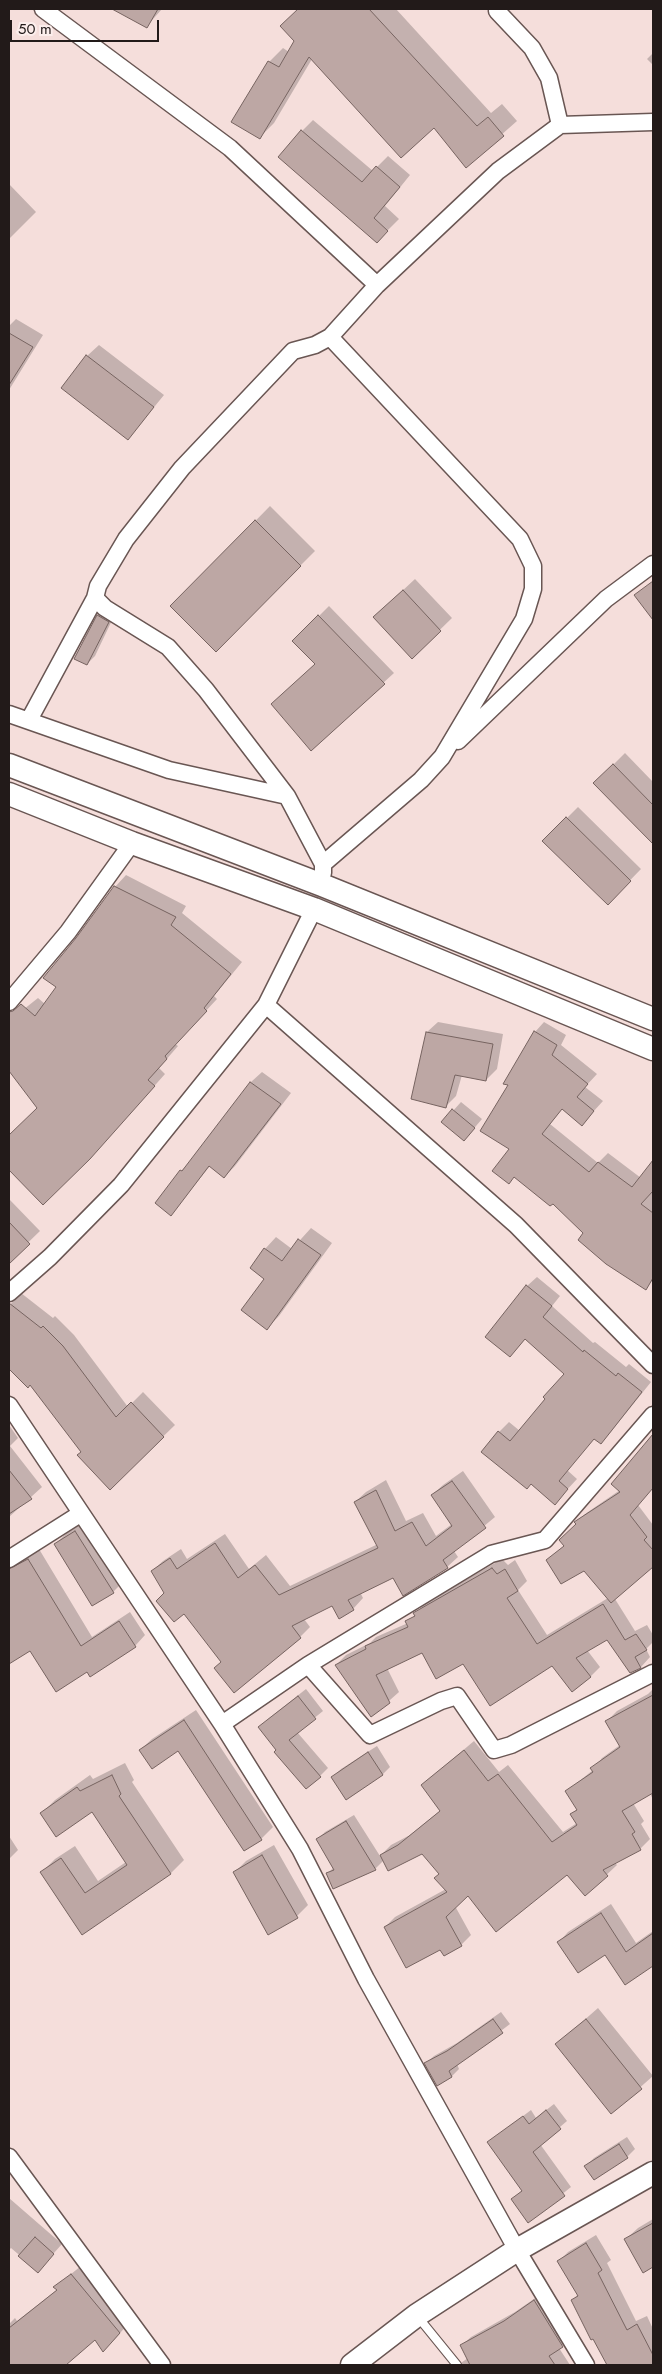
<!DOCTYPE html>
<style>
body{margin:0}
#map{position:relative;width:662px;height:2374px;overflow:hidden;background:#f5dedb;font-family:Jost,sans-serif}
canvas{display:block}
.frame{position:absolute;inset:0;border:10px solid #221a19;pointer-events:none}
.scale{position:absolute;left:10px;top:20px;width:149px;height:22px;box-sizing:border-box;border:2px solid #221a19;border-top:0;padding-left:6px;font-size:15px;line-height:18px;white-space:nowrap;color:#221a19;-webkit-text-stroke:4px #fceeec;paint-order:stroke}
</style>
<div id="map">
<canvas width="662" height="2374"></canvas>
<div class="frame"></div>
<div class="scale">50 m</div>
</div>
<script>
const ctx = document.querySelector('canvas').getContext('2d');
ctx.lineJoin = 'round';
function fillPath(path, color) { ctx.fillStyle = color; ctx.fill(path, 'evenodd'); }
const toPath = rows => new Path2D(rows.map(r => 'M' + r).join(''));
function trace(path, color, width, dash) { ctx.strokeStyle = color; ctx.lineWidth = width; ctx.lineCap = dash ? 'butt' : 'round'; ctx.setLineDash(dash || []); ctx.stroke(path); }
const shadow = toPath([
 [114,9,162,9,146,27],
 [299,9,396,9,491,113,502,104,517,121,466,166,434,126,312,59,274,123,260,137,269,62,283,48,289,52,296,41,282,26],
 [653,53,653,65,647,59],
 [313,120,373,171,388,156,410,175,385,206,399,219,377,241,302,131],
 [9,184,36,212,9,239],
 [16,319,43,335,9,390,9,326],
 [99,345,164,395,128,439,87,356],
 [270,506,315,551,216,650,172,606],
 [415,579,452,618,412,657,386,606],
 [329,606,394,673,311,749,316,664,294,641],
 [106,608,115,614,95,656,87,664,75,658,98,615],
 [625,753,653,782,653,842,595,783],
 [578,807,641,869,608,903,544,841],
 [126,875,186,906,182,913,242,962,214,996,217,999,175,1044,178,1046,159,1068,165,1074,101,1146,43,1203,9,1168,9,1137,39,1108,9,1069,9,1021,38,998,45,1004,58,987,77,939,115,887],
 [438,1022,503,1034,497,1069,486,1080,462,1075,456,1096,445,1107,413,1098,427,1032],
 [544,1022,566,1035,561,1045,597,1074,585,1087,603,1101,582,1124,563,1108,550,1124,598,1163,608,1153,641,1178,653,1162,653,1280,645,1288,585,1233,511,1148,510,1084,535,1032],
 [262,1072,291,1093,235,1166,224,1177,210,1166,171,1214,181,1171,192,1160,251,1082],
 [461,1102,482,1119,464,1140,443,1122],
 [9,1199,40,1231,9,1261],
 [311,1228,332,1243,279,1316,267,1328,265,1249,276,1237,292,1249],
 [537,1277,560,1296,552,1306,593,1343,595,1342,626,1367,629,1364,651,1382,610,1433,601,1443,594,1438,567,1470,577,1479,564,1493,499,1432,509,1422,520,1431,566,1374,526,1338,510,1356,527,1286],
 [21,1293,53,1318,55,1316,74,1335,128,1407,143,1392,175,1425,110,1488,30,1383,28,1386,9,1367,9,1306],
 [9,1425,18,1438,10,1446,42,1487,9,1517],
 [653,1436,653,1487,638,1505,653,1525,653,1565,615,1599,635,1631,647,1625,653,1635,653,1642,646,1649,650,1657,641,1667,631,1672,607,1638,587,1650,600,1667,590,1677,552,1664,464,1662,423,1652,387,1668,399,1692,372,1716,336,1665,346,1655,370,1643,376,1637,408,1623,425,1603,502,1559,508,1565,515,1560,527,1581,518,1590,547,1635,608,1598,585,1569,547,1560,565,1545,577,1523,576,1522,585,1514,620,1490,612,1484],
 [463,1471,495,1517,454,1551,458,1557,447,1567,393,1576,360,1592,363,1598,353,1609,333,1605,304,1619,310,1627,300,1637,222,1661,184,1612,165,1593,152,1571,163,1561,181,1549,187,1559,225,1534,249,1569,266,1555,290,1586,378,1544,355,1502,366,1492,386,1480,406,1521,423,1513,436,1536,452,1524,432,1495,443,1485],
 [87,1520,124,1581,113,1592,55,1544,67,1533],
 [39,1549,92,1637,130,1612,145,1635,135,1646,87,1670,30,1650,9,1663,9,1566],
 [306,1689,323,1711,297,1732,328,1768,320,1776,278,1750,268,1719],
 [653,1689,653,1800,650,1793,633,1803,644,1821,641,1824,650,1839,640,1849,615,1863,617,1865,585,1895,567,1874,469,1895,455,1906,471,1935,461,1945,440,1948,385,1927,395,1917,446,1889,440,1874,422,1852,384,1860,375,1869,334,1888,327,1874,334,1867,317,1840,325,1832,354,1815,380,1856,391,1845,410,1835,441,1810,422,1785,474,1741,499,1772,508,1765,563,1832,577,1823,572,1814,578,1808,567,1791,593,1770,602,1758,620,1745,607,1721,617,1711,648,1694],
 [196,1710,273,1827,261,1839,179,1750,140,1750,152,1739],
 [377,1746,390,1767,383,1774,347,1798,333,1777,341,1769],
 [125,1763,134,1780,132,1782,184,1860,171,1873,82,1933,42,1872,55,1859,75,1846,98,1881,126,1862,92,1810,42,1813,55,1800,90,1775,93,1779],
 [9,1836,18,1850,9,1859],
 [274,1845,308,1905,297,1916,234,1873,246,1861],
 [611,1904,636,1943,653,1931,653,1964,626,1984,605,1954,559,1942,568,1932],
 [598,2008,653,2076,612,2112,557,2044],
 [501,2012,510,2024,457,2064,459,2069,452,2076,437,2084,426,2063,434,2056,457,2043],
 [554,2104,567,2121,540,2144,571,2187,529,2221,513,2199,522,2190,489,2142,531,2110,536,2118],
 [627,2137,635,2149,627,2157,594,2179,586,2166,594,2158],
 [9,2198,62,2244,38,2271,11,2248,9,2250],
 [653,2219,653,2266,643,2271,626,2239,638,2228],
 [596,2235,611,2260,607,2263,636,2321,647,2316,653,2329,653,2365,609,2365,572,2301,578,2294,558,2262,568,2252],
 [81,2266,129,2323,112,2342,95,2338,64,2365,9,2365,9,2324,15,2318,17,2321,58,2289,55,2287],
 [544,2292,572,2337,559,2348,570,2365,458,2365,468,2358,461,2346,471,2337,515,2312]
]);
const building = toPath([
 [112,9,158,9,147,28,112,9],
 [298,9,369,9,477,126,488,117,504,136,466,168,434,128,401,158,309,57,260,139,231,122,268,61,279,67,294,41,280,26,298,9],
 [301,130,362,182,376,166,400,187,374,218,388,231,377,243,278,157,301,130],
 [9,333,33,347,9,385,9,333],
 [86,355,154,407,128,440,61,388,86,355],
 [255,520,301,566,216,652,170,606,255,520],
 [653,581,653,620,634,595,653,581],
 [403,590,441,631,412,659,373,617,403,590],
 [97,615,109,622,87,665,74,659,97,615],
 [318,615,385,684,311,751,271,704,315,664,292,641,318,615],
 [613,764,653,805,653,844,593,783,613,764],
 [566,817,631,881,608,905,542,841,566,817],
 [114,886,176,917,171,925,231,974,204,1008,207,1011,165,1056,167,1059,148,1080,155,1086,90,1159,43,1205,9,1170,9,1135,37,1108,9,1071,9,1012,13,1011,21,1004,35,1016,56,987,43,978,76,938,114,886],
 [534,1031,557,1045,552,1055,588,1084,577,1097,594,1111,582,1126,562,1109,542,1134,589,1172,598,1162,632,1187,653,1160,653,1191,641,1204,653,1213,653,1278,646,1290,606,1264,578,1240,583,1233,553,1204,550,1206,514,1177,509,1184,492,1171,509,1149,480,1131,508,1085,503,1084,534,1031],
 [426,1032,493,1044,486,1081,455,1075,446,1108,411,1099,426,1032],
 [250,1082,281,1104,224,1178,209,1166,171,1216,155,1203,180,1170,182,1171,250,1082],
 [452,1109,475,1128,464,1141,441,1122,452,1109],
 [9,1222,30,1244,9,1264,9,1222],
 [298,1239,321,1255,267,1330,241,1310,264,1279,250,1268,264,1248,282,1261,298,1239],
 [526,1285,552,1306,543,1317,583,1352,584,1350,616,1376,618,1373,642,1392,601,1444,594,1439,559,1481,568,1489,555,1505,531,1484,527,1489,481,1452,498,1431,510,1441,545,1399,543,1397,564,1374,525,1339,510,1357,485,1337,526,1285],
 [9,1303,41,1328,43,1326,63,1346,116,1417,131,1402,164,1437,110,1490,77,1455,81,1452,30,1385,28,1388,9,1369,9,1303],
 [653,1434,653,1488,630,1515,647,1537,644,1540,653,1550,653,1567,611,1603,584,1571,561,1584,546,1560,564,1546,559,1540,576,1524,574,1522,620,1492,611,1484,653,1434],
 [9,1470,32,1499,9,1514,9,1470],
 [452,1481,486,1528,443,1560,448,1568,403,1596,393,1578,348,1600,354,1610,339,1619,332,1606,292,1626,301,1638,234,1693,214,1668,221,1662,184,1614,174,1622,156,1601,164,1593,151,1571,170,1558,177,1569,215,1543,238,1578,255,1565,279,1595,378,1548,354,1502,376,1490,395,1531,412,1522,426,1546,452,1526,431,1495,452,1481],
 [75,1531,114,1593,92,1606,54,1544,75,1531],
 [28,1559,81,1646,119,1621,136,1647,90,1677,87,1672,56,1692,30,1651,9,1664,9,1569,28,1559],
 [492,1568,497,1574,505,1569,518,1591,507,1598,537,1644,603,1604,625,1640,636,1634,647,1650,635,1657,641,1668,630,1673,607,1640,576,1658,591,1677,572,1692,552,1666,490,1706,463,1664,436,1679,422,1653,376,1675,390,1703,371,1717,335,1665,366,1649,365,1646,408,1627,405,1621,415,1616,413,1613,492,1568],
 [653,1695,653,1793,622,1811,635,1832,632,1834,641,1850,603,1870,608,1876,585,1896,567,1875,496,1932,468,1896,446,1917,462,1946,444,1956,440,1950,406,1968,384,1927,447,1892,434,1878,439,1874,422,1854,388,1871,380,1855,398,1845,440,1811,421,1785,464,1750,488,1781,498,1774,552,1842,577,1825,570,1814,577,1810,565,1791,593,1772,590,1768,620,1747,605,1721,653,1695],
 [298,1696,316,1719,289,1740,321,1777,306,1789,274,1752,276,1750,258,1727,298,1696],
 [184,1720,262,1840,244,1851,178,1751,152,1769,139,1750,184,1720],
 [368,1752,383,1775,346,1800,331,1777,368,1752],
 [112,1775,121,1794,119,1796,171,1874,82,1935,40,1872,61,1858,85,1893,127,1865,92,1812,56,1837,40,1813,77,1787,80,1791,112,1775],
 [346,1821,376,1870,333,1889,326,1873,334,1870,316,1839,346,1821],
 [262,1855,298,1918,268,1935,233,1872,262,1855],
 [601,1913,626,1952,653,1933,653,1966,625,1985,605,1955,578,1973,557,1942,601,1913],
 [493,2019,503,2033,449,2071,452,2077,437,2086,424,2063,447,2051,493,2019],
 [586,2019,642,2089,611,2114,555,2044,586,2019],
 [546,2110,561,2129,533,2152,565,2196,528,2223,511,2199,522,2191,487,2142,523,2116,529,2124,546,2110],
 [619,2144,628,2158,594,2180,584,2166,619,2144],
 [653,2223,653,2267,643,2273,624,2239,653,2223],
 [35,2237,54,2254,38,2273,18,2256,35,2237],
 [586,2243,602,2270,598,2273,627,2330,637,2324,653,2355,653,2365,607,2365,593,2339,591,2340,571,2300,578,2296,557,2261,586,2243],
 [71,2274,120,2333,103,2352,95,2340,66,2365,9,2365,9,2328,57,2290,53,2287,71,2274],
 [534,2300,563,2347,549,2356,555,2365,470,2365,460,2345,504,2321,534,2300]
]);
const service = toPath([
 [418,2317,457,2365]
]);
const minor = toPath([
 [43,9,230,148,377,285],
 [497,11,532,48,549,78,560,125],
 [95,598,105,608,168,647,206,690,287,796,323,864,323,873],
 [9,714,169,770,287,796],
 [29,720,95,598,98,586,126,539,182,468,293,351,315,345,330,337,377,285,498,171,560,125,653,122],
 [458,741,606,599,653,564],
 [323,864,421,780,442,757,524,619,533,589,533,566,520,539,330,337],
 [9,1002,68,932,132,843],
 [266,1005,516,1225,653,1365],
 [9,1293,50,1257,121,1185,266,1005,314,909],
 [9,1405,222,1724,300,1849,366,1979,517,2250,586,2365],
 [9,1559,80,1514],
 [308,1665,370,1735,441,1701,457,1696,494,1750,511,1745,653,1673],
 [222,1724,308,1665,491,1554,545,1540,653,1415],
 [9,2157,162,2365]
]);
const secondary = toPath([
 [9,765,322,885,653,1019],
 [9,794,132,843,314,909,653,1049],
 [352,2365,417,2315,517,2250,653,2173]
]);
fillPath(shadow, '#0003');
fillPath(building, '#bda7a4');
trace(building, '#766360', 1);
trace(service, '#695653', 10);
trace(minor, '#695653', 19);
trace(secondary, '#695653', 25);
trace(service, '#fff', 8);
trace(minor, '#fff', 16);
trace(secondary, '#fff', 22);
</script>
